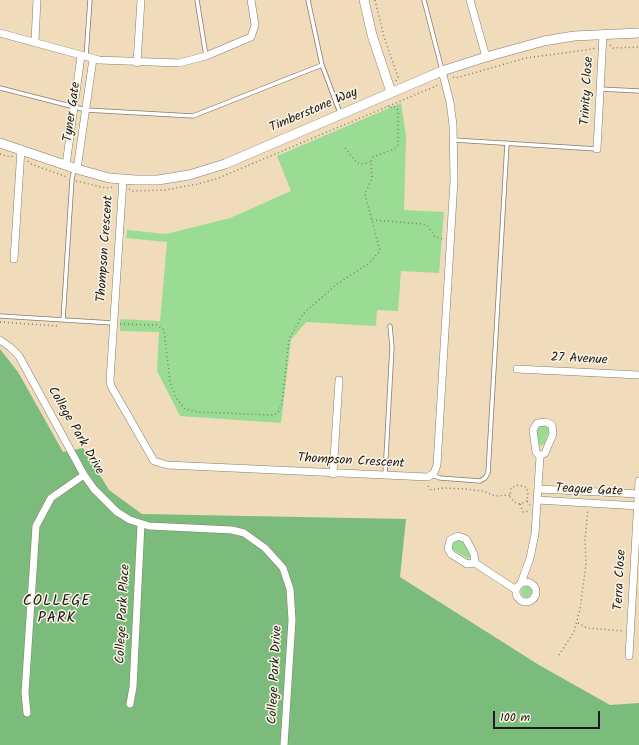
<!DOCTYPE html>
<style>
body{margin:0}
#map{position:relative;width:639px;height:745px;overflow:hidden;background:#f0dcbb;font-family:Kalam,sans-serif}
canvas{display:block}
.scale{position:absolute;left:493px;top:711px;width:107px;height:18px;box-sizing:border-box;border:2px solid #1c1c1c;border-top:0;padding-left:5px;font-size:12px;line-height:14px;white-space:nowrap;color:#1c1c1c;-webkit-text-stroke:3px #fcf5e5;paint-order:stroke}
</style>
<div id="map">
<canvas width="639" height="745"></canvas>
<div class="scale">100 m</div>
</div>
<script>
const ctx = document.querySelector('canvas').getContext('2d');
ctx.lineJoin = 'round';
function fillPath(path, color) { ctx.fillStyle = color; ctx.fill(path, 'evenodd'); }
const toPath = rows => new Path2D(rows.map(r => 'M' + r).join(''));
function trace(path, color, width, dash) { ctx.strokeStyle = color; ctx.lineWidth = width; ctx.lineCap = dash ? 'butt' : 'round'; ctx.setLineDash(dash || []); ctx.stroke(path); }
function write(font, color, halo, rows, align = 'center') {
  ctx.font = font + ' Kalam,sans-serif'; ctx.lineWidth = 3; ctx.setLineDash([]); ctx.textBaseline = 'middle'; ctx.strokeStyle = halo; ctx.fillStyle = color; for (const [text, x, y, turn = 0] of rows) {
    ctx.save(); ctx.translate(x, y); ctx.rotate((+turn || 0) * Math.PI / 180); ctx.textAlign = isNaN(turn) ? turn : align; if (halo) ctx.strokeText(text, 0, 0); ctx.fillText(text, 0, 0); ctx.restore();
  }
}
const green = toPath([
 [401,103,406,136,404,210,444,212,439,273,401,271,398,311,377,310,376,326,306,322,291,340,281,423,180,416,157,371,159,332,120,331,120,319,160,321,167,242,126,238,127,230,166,234,230,218,291,191,277,156],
 [541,425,547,426,549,431,544,444,541,446,539,445,536,431],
 [458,540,463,542,471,555,469,559,452,549,453,543],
 '521 592a6 6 0 1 1 12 0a6 6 0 1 1-12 0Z'
]);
const forest = toPath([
 [0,349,18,372,63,452,83,448,109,490,142,514,406,519,400,577,539,665,610,705,639,703,639,745,0,745]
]);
const path = toPath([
 [375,0,384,37,398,77,396,81],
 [610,45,613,48,639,47],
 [453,77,456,78,526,58,593,49,596,47],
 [345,148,357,163,363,164,371,162],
 [0,154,10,157,13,156],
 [28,161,31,164,67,177],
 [76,181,106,188,115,187],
 [129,189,133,191,165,190,198,184,216,179,436,86,438,83],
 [372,220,422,224,428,226,435,237,444,239],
 [0,322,57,326],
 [120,324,157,325,164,330,170,382,176,398,185,409,198,412,272,415,278,413,282,403,289,339,303,314,337,284,368,264,380,251,365,194,372,178,371,162,373,157,394,149,398,145,398,110,394,106,389,108,387,103],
 [428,486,431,490,443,488,466,489,483,491,495,496,510,495],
 [527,501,520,504,514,502,510,497,511,488,518,485,526,487,528,493,527,501,530,505],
 [520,504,523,512,529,511],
 [578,623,587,628,624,631],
 [559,655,574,632,580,609,586,564,585,540,588,509]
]);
const service = toPath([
 [197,0,206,56],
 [424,0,442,70],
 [86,57,90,0],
 [322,65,340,113],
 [0,88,86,110,193,116,322,65,308,0],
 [600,89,639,91],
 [454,140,597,149],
 [0,316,113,323],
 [63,320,72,179,74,170],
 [385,475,392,347,390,326],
 [431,475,440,478,480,481,485,478,488,473,507,143]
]);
const minor = toPath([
 [470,0,486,57],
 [0,33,99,60,179,63,206,56,251,37,255,25,251,0],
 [35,41,37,0],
 [137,63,141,0],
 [597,149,603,34],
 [66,165,81,56],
 [77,169,93,59],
 [123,179,110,380,111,386,154,461,167,465,428,477,434,473,437,465,454,180,453,125,450,102,442,71],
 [14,259,21,149],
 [0,340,10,347,19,356,84,475,94,489,117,512,130,520,149,526,232,530,244,533,265,548,283,568,290,589,292,620,284,745],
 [517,369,639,375],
 [333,474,339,380],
 [538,489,639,494],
 [537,500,639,506],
 [475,563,474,554,466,539,458,536,450,540,448,549,451,554,467,564,475,563,516,590],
 '516 592a10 10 0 1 1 20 0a10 10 0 1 1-20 0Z',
 [521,583,530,558,535,534,540,456,545,453,553,434,552,425,546,422,537,423,533,430,536,452,540,456],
 [629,656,639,481],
 [130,704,133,687,141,524],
 [27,713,25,693,36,526,51,498,84,475]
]);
const tertiary = toPath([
 [364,0,372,35,391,92],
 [0,143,77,169,109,178,135,180,158,180,189,175,225,164,442,71,486,57,544,41,574,36,639,33]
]);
const streetNames = [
 ["Trinity Close",588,91,-87],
 ["Timberstone Way",314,111,-23],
 ["Tyner Gate",73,112,-82],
 ["Thompson Crescent",106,249,-86],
 ["27 Avenue",579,360,3],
 ["College Park Drive",75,431,60],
 ["Thompson Crescent",351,462,3],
 ["Teague Gate",589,491,3],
 ["Terra Close",621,580,-87],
 ["College Park Place",124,614,-87],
 ["College Park Drive",276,675,-87]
];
const quarterNames = [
 ["COLLEGE",57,602],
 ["PARK",57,619]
];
fillPath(green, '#9adc93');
fillPath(forest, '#7bbc7d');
trace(service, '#867c6c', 5);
trace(minor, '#867c6c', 8);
trace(tertiary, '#867c6c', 10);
trace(path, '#867c6c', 1.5, [1, 3]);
trace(service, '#fff', 3.5);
trace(minor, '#fff', 7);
trace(tertiary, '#fff', 9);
write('13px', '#1c1c1c', '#fcf5e5', streetNames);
ctx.letterSpacing = '1px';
write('15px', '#1c1c1c', '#fcf5e5', quarterNames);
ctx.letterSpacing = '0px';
</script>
